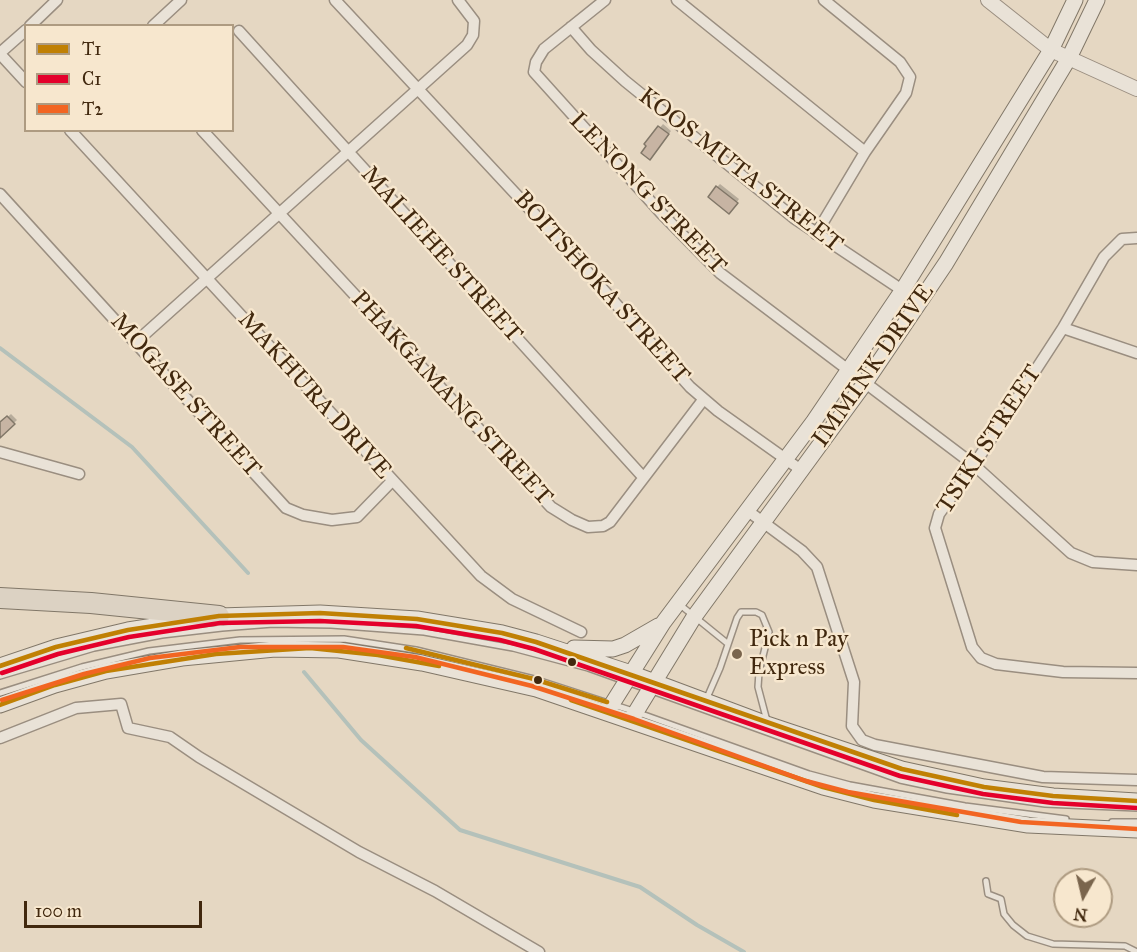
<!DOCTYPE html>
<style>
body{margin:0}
#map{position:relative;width:1137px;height:952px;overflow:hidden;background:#e5d7c2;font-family:"IM FELL Great Primer",serif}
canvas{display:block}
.legend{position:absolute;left:24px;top:24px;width:210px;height:108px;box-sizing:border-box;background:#f7e7ce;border:2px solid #ae9b81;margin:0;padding:8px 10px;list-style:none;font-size:18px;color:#41280e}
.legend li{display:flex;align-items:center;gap:12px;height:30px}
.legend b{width:30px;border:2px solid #ae9b81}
.north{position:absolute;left:1053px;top:868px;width:60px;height:60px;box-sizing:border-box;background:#f7e7ce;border:2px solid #ae9b81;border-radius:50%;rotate:188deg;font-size:16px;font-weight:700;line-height:24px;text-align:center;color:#41280e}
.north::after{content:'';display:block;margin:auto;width:21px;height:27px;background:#7a654d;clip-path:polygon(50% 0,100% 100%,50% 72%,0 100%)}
.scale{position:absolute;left:24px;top:901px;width:178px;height:27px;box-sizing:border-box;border:3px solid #41280e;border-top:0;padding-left:8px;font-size:18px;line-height:21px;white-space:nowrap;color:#41280e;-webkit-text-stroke:4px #f7e7ce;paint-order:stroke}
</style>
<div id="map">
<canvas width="1137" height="952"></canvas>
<ul class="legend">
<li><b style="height:8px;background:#c08004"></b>T1</li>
<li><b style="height:8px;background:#e4002b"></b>C1</li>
<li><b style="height:8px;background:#f26522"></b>T2</li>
</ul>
<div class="north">N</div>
<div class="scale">100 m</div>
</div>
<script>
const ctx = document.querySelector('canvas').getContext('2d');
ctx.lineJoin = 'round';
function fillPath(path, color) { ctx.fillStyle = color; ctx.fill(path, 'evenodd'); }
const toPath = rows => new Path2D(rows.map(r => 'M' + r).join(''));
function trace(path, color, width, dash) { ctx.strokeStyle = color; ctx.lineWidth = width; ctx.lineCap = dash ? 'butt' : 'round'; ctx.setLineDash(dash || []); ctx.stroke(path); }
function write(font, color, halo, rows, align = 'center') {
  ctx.font = font + ' "IM FELL Great Primer",serif'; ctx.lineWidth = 5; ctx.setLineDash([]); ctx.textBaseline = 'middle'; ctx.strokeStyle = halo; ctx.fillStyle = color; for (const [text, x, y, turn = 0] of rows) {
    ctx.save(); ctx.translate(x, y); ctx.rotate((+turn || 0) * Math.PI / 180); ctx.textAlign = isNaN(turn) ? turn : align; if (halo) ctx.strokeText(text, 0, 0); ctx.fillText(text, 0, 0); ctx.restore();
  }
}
const shadow = toPath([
 [663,124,671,131,652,155,646,144],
 [720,184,739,199,732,209,717,187],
 [11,414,17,420,0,436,0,424]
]);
const stream = toPath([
 [0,348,132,447,248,573],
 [304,672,361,740,460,830,640,887,697,925,744,952]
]);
const building = toPath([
 [658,126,669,134,650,160,641,153,646,146,644,144,658,126],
 [716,186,738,203,729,214,708,197,716,186],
 [7,416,15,424,0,438,0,422,7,416]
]);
const service = toPath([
 [679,604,727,643],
 [0,676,94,648,162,635,222,628,273,624,331,625,424,632,513,648,588,668,900,780,947,790,1045,804,1137,808],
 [0,693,82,667,149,651,240,640,344,639,416,650,534,679,636,712,809,774,850,785,965,806,1066,819],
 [706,700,720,668,737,618,741,612,756,612,762,615,769,632,759,672,758,687,767,721],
 [1112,822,1137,822],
 [986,881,988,894,1001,899,1004,914,1013,925,1027,936,1053,944,1125,946,1137,952]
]);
const minor = toPath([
 [335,0,566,248,690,387,718,411,801,470],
 [605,0,544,49,536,62,534,72,661,213,720,273,974,465,1071,553,1093,562,1137,565],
 [677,0,865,152],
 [30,26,57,0],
 [153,26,181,0],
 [571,27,591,50,625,81,794,218,920,302],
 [239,31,643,477],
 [0,53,26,30],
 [0,54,26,82],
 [70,130,481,576,512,599,581,632],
 [202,130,551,507,572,520,588,527,603,526,610,522,703,400],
 [0,194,286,508,303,515,332,520,357,517,391,482],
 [816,234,865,152,906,93,910,77,900,62,824,0],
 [1137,238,1122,239,1104,257,1063,328,974,465,939,514,935,528,972,647,981,658,996,664,1063,672,1137,673],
 [1063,328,1137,353],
 [136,342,467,45,473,35,474,21,458,0],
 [0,452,79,474],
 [748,511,802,551,817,567,854,682,852,726,862,740,875,745,1043,777,1137,780],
 [0,738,76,708,121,704,128,728,170,737,199,757,359,852,435,891,539,952]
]);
const tertiary = toPath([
 [988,0,1051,50,1137,89]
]);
const secondary = toPath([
 [574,648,613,649,625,645,658,626],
 [0,666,56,647,128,630,219,616,320,613,417,619,502,633,536,642,628,672,767,724,902,769,984,787,1053,796,1137,801],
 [0,705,55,685,106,671,182,658,275,649,339,650,422,663,536,689,823,787,874,800,1028,825,1137,830],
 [607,712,663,623,814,421,902,291,1051,50,1075,0],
 [631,720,694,617,865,383,946,263,1069,58,1097,0]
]);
const motorway = toPath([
 [0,598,91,603,219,616]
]);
const bus1 = toPath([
 [406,648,534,679,607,702],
 [0,666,56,647,128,630,219,616,320,613,417,619,502,633,536,642,902,769,984,787,1053,796,1137,801],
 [571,700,823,787,874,800,957,815],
 [0,705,55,685,106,671,216,654,310,648,378,655,439,666]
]);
const bus2 = toPath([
 [2,673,58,654,129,637,220,623,320,621,416,626,500,640,534,649,900,776,983,794,1053,803,1137,808]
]);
const bus3 = toPath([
 [2,700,84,674,150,658,240,647,343,647,415,657,532,686,634,719,806,781,848,792,1021,822,1137,829]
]);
const markers = [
 [737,654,6,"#7a654d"],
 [572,662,5,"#41280e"],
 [538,680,5,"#41280e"]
];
const streetNames = [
 ["KOOS MUTA STREET",740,171,38],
 ["LENONG STREET",647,194,46],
 ["MALIEHE STREET",441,255,48],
 ["BOITSHOKA STREET",601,288,48],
 ["IMMINK DRIVE",874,366,-55],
 ["MOGASE STREET",185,396,48],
 ["MAKHURA DRIVE",314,396,48],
 ["PHAKGAMANG STREET",451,399,47],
 ["TSIKI STREET",990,440,-57]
];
const poiNames = [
 ["Pick n Pay",749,640],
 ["Express",749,668]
];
fillPath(shadow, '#0003');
trace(stream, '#b4c1ba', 4);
fillPath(building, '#c7b4a3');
trace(building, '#817768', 1.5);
trace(service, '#9a8e80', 8);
trace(minor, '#9a8e80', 13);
trace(tertiary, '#9a8e80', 16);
trace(secondary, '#817768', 17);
trace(motorway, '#817768', 22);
trace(service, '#e9e2d7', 5);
trace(minor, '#e9e2d7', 10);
trace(tertiary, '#e9e2d7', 14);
trace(secondary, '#e9e2d7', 15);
trace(motorway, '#dcd2c3', 20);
trace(bus1, '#c08004', 4.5);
trace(bus2, '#e4002b', 4.5);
trace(bus3, '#f26522', 4.5);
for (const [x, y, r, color] of markers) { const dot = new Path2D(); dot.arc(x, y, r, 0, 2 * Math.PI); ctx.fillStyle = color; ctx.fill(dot); trace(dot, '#f7e7ce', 2); }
write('24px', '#41280e', '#f7e7ce', streetNames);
write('24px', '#41280e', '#f7e7ce', poiNames, 'left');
</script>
